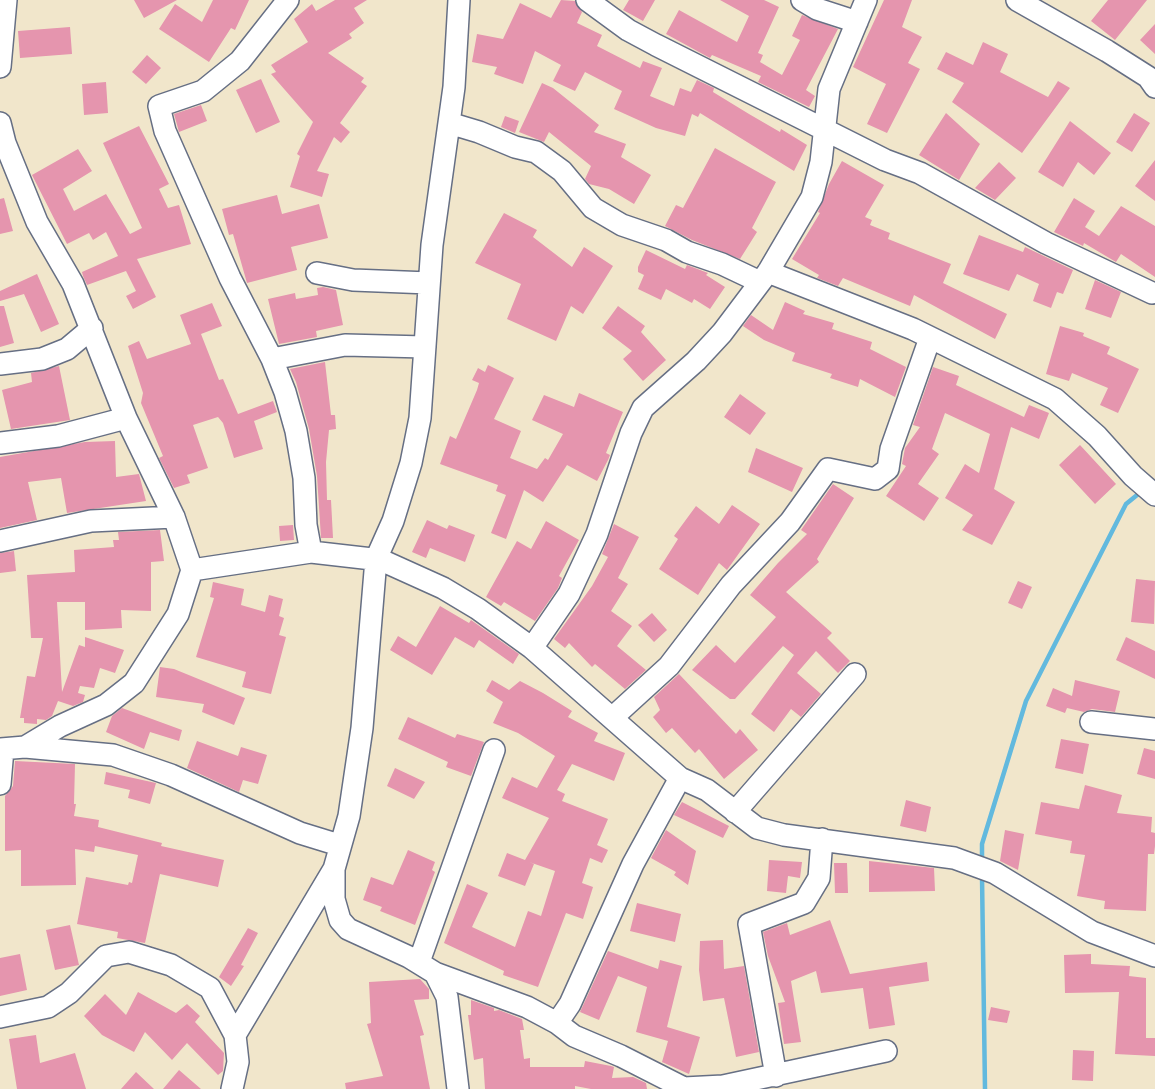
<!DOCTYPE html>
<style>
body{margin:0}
canvas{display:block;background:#f1e6cb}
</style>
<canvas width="1155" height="1089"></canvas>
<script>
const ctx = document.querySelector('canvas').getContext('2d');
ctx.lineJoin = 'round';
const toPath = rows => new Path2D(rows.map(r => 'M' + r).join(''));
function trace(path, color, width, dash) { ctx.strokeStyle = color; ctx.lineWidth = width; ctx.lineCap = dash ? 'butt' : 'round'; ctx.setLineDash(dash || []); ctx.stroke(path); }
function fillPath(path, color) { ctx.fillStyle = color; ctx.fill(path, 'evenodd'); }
const stream = toPath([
 [982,861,982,844,1026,701,1126,504,1142,491],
 [982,876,985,1089]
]);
const building = toPath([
 [134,0,177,0,144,18],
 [213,0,249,0,235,30,231,28,209,62,159,29,175,4,202,22],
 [335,0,367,0,354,8,364,23,349,34,352,38,328,53,364,78,361,82,367,86,340,123,350,132,341,143,334,137,317,171,329,174,322,197,290,187,300,156,297,154,313,122,271,74,276,72,271,65,308,42,294,19,312,4,316,11],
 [561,0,575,1,582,12,577,23,602,35,597,46,640,68,643,61,662,68,650,96,674,106,680,88,691,92,697,80,714,88,713,92,749,114,780,132,781,129,807,145,794,171,700,113,698,117,692,114,685,136,656,128,614,109,622,91,585,72,575,91,553,81,561,65,535,51,523,84,494,74,497,67,472,62,477,34,503,39,520,3,551,18],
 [629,0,655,0,643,21,623,10],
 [720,0,764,0,779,7,758,53,763,55,760,62,782,75,800,40,792,36,802,15,838,29,806,90,815,96,809,107,758,82,761,76,712,55,710,58,666,34,679,10,737,42,749,16],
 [884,0,912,0,902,27,922,37,908,63,920,69,887,133,867,124,886,84,853,67],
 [1108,0,1147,0,1115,40,1091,21],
 [1155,24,1155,54,1140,40],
 [70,27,72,54,20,58,18,31],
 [983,42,1008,54,1000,72,1048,97,1058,81,1070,88,1022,153,952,102,964,83,937,69,946,52,973,65],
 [147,55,161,68,146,84,132,72],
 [261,79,280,122,256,133,236,90],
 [106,82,108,113,84,115,82,84],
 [542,83,553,88,599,125,594,132,626,144,621,157,651,175,634,204,609,189,589,184,585,179,591,166,549,132,544,142,519,132],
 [201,105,207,121,179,132,174,114],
 [946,113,980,144,959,180,919,155],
 [1134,113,1150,123,1132,152,1116,142],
 [505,116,519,121,515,133,501,127],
 [1070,121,1111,153,1094,175,1078,162,1063,187,1038,172],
 [139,126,169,184,159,189,168,208,179,205,191,244,137,259,156,297,133,309,126,296,136,291,126,271,87,285,83,276,82,272,118,256,106,232,93,240,89,233,67,244,32,175,78,149,92,171,63,189,74,211,106,194,130,234,142,228,103,143],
 [715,148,776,182,752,228,757,232,740,259,692,240,665,226,676,205,683,208],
 [1155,160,1155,201,1135,186],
 [842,161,884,185,865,217,872,220,870,225,890,233,888,239,951,264,943,283,1007,314,995,339,914,295,910,306,843,278,838,286,817,278,819,275,792,259,820,213,818,212,829,184],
 [999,162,1016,178,995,200,975,188],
 [277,195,282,214,319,204,328,238,291,247,297,270,247,283,233,234,229,235,222,209],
 [4,198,13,231,0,234,0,199],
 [1074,198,1095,211,1085,227,1099,236,1121,206,1155,226,1155,277,1121,254,1116,262,1084,243,1083,246,1054,232],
 [504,213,537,230,533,237,572,267,584,247,613,266,583,314,571,306,556,341,507,319,521,284,475,263],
 [979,235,1023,252,1025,247,1073,270,1063,294,1057,292,1051,308,1033,301,1039,284,1017,274,1009,291,963,274],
 [646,250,685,269,687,265,708,273,706,275,725,287,710,309,694,299,692,303,666,289,661,300,638,289,644,275,638,272,638,267],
 [37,274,59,324,41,332,24,294,0,301,0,291],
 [1095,280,1121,292,1111,318,1085,309],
 [323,287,336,290,343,325,316,331,317,337,279,344,268,299,295,293,296,299,318,295,317,288],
 [785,302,805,311,803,314,834,323,832,329,872,342,870,349,906,367,895,397,860,379,858,387,830,378,832,374,792,361,795,353,764,340,743,326,751,315,773,330],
 [212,303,222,326,201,334,219,380,223,379,238,414,273,401,277,412,254,421,263,449,234,458,223,423,218,417,193,425,208,468,187,475,190,483,174,488,159,458,163,456,141,403,143,393,128,346,139,341,147,359,191,344,180,315],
 [0,306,4,306,14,343,0,347],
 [618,306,645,326,641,332,666,360,643,381,623,359,632,351,602,328],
 [1060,326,1084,333,1083,336,1110,347,1107,354,1139,369,1118,413,1100,405,1108,388,1072,373,1069,381,1046,374],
 [325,362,331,415,335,415,336,429,329,430,326,462,327,500,331,500,333,538,321,538,317,476,309,429,296,382,290,369],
 [488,365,514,378,494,419,521,431,510,458,537,469,545,458,548,460,563,434,532,420,544,395,574,407,579,393,623,412,606,453,610,455,608,460,597,481,567,465,543,502,524,490,506,539,491,533,506,495,496,491,498,485,440,464,450,436,456,439,477,390,479,383,472,380,478,368,485,372],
 [59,366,70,420,11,429,2,390,32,382,31,373],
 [933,367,959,376,956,385,1024,417,1029,405,1049,413,1039,439,1011,427,994,489,1015,502,992,545,962,530,973,515,945,498,965,464,979,473,990,434,945,413,932,449,939,454,918,484,939,498,924,521,886,496,906,466,902,464,905,448,920,427,913,425],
 [740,394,766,413,750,435,724,417],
 [115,441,116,477,139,474,146,501,67,513,61,478,28,482,37,520,0,528,0,457,85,442],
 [1080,445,1116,484,1095,504,1059,465],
 [756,448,803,468,792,492,748,472],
 [833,484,854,498,817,559,819,562,786,592,832,633,827,638,850,661,838,673,816,651,797,673,821,694,801,717,791,709,774,732,751,714,794,655,783,646,735,699,730,699,692,670,716,645,735,663,776,617,750,595,778,563,807,534,801,530],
 [732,505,760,524,727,570,719,563,698,595,659,569,678,539,674,536,696,506,719,524],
 [427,520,447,529,449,525,475,535,465,562,430,548,426,558,412,552],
 [546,521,579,540,559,576,562,578,558,588,535,621,504,602,501,606,486,597,517,541,531,549],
 [614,524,639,537,618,578,628,584,611,611,632,626,617,646,646,670,625,689,595,664,592,667,569,643,565,648,554,639,592,586,608,557,602,554],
 [293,525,294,540,280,541,279,526],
 [160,530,164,561,151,562,151,611,121,610,122,628,85,630,85,602,57,602,62,692,79,645,85,647,85,637,124,650,115,673,100,668,94,688,80,686,78,693,85,695,83,702,73,706,58,701,52,716,46,720,37,719,37,724,24,723,24,718,20,718,27,676,35,677,43,638,31,638,27,575,75,572,74,550,114,547,113,540,119,540,118,532],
 [14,551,16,571,0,573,0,553],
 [1136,579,1155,581,1154,624,1131,622],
 [1018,581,1032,587,1022,609,1008,603],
 [213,582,244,589,241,605,265,612,269,595,283,599,279,616,284,618,279,635,286,637,271,694,242,687,246,672,196,657,214,598,210,597],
 [440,606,469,623,471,620,519,654,513,664,479,640,474,648,455,637,432,675,390,650,398,636,416,647],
 [652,613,667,630,654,642,638,625],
 [1126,637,1155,651,1155,679,1116,660],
 [160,667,174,669,245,698,234,725,202,712,204,704,156,697],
 [679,674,736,734,740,729,758,750,724,779,699,749,695,753,672,728,666,733,653,717,660,710,654,697],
 [492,680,509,690,520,681,543,693,572,711,568,717,598,733,594,741,625,753,614,781,572,764,557,790,565,794,562,801,608,819,597,845,608,850,602,863,590,858,582,883,593,887,583,919,566,913,538,987,503,975,504,971,444,943,467,884,488,893,472,927,515,947,528,911,541,916,555,871,529,862,534,864,525,886,498,876,507,853,525,860,549,818,502,798,512,777,537,788,555,756,518,733,493,723,503,702,486,691],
 [1075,680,1120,691,1115,712,1092,709,1084,712,1067,708,1065,713,1046,706,1053,688,1072,696],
 [122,708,182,730,179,741,150,732,144,749,106,732,112,716],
 [408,717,455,738,457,734,484,742,471,776,446,767,448,762,398,739],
 [1061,739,1089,744,1083,774,1055,768],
 [197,741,238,756,241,747,267,755,258,784,243,780,239,792,187,768],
 [1144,748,1155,751,1155,779,1137,774],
 [15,761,75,764,74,804,76,804,74,816,99,820,98,827,162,843,161,846,224,860,218,887,160,874,145,943,117,938,118,932,77,924,86,877,128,885,129,882,132,883,138,855,95,846,94,852,75,849,76,885,21,886,21,850,5,851,5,796,13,786],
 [395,768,425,782,414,799,387,786],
 [106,772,156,783,150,804,128,798,130,790,104,784],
 [1085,785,1122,795,1117,813,1152,817,1151,832,1155,833,1155,846,1154,854,1148,854,1146,911,1104,909,1105,901,1077,896,1085,855,1070,853,1072,841,1035,834,1041,802,1079,809],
 [906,800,931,807,926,832,900,826],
 [682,802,729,826,723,838,674,815],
 [666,830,696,851,688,885,674,875,676,872,651,858],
 [1005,830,1024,834,1018,870,1000,861],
 [408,850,435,862,432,870,435,872,415,925,380,911,382,907,363,900,371,877,393,885],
 [769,860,802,862,800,878,788,876,786,893,767,891],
 [869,861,934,868,935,891,869,892],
 [834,863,847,863,848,893,835,893],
 [637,903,681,914,675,942,630,931],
 [830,920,850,974,927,962,929,981,889,987,895,1025,869,1029,863,988,821,993,816,971,791,981,801,1042,784,1044,778,1003,785,1002,768,956,763,932,787,923,790,935],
 [70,925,79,965,55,970,46,930],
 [248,928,258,933,241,965,244,966,231,986,219,977],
 [723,940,724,969,744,966,759,1052,736,1057,724,998,703,1001,699,970,700,941],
 [608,951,658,969,660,960,682,966,667,1027,700,1037,689,1074,662,1062,668,1041,636,1032,647,987,618,976,599,1020,580,1012],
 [20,954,27,990,0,996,0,958],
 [1091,954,1091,964,1130,966,1129,976,1146,978,1146,1038,1155,1038,1155,1056,1115,1054,1119,992,1065,993,1064,955],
 [420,979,429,989,429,999,414,1000,424,1035,420,1036,430,1089,346,1089,345,1083,383,1076,367,1024,371,1023,369,982],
 [138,992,176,1013,187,1004,200,1016,195,1022,224,1053,223,1071,218,1075,187,1043,172,1060,145,1032,134,1052,102,1035,84,1016,105,994,126,1015],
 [471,1000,494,1008,494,1011,499,1010,522,1019,524,1030,520,1030,524,1059,530,1058,530,1067,584,1067,585,1061,611,1066,614,1067,612,1078,633,1077,646,1083,647,1089,591,1089,575,1086,575,1089,485,1089,483,1058,474,1060,468,1015,471,1015],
 [991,1007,1010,1011,1007,1023,988,1020],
 [36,1035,40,1063,75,1053,86,1089,17,1089,9,1039],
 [1073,1050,1094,1051,1093,1081,1072,1080],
 [179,1070,201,1089,163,1089],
 [136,1072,154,1089,121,1089]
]);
const minor = toPath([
 [288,0,240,61,203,91,159,106,165,131,230,278,272,359,285,392,296,431,304,478,306,525,311,552],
 [459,0,454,87,432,245,420,418,411,463,393,521,376,559,362,728,349,816,334,869,334,899,340,920,348,929,409,957,435,973,527,1007,557,1023,574,1036,621,1056,684,1088,723,1086,886,1051],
 [587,0,628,30,656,45,885,160,920,173,1046,243,1152,293],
 [802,0,817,9,857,22],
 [1017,0,1107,51,1148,77,1155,87],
 [0,67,6,0],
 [0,123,5,143,37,222,73,284,126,418,174,517,192,570,178,614,134,683,106,705,60,726,25,747],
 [449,123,479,132,515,147,536,152,562,171,593,208,622,225,666,240,687,252,722,264,760,282],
 [768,272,913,329,1055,399,1097,436,1133,476,1155,495],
 [317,273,353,280,429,283],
 [272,359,345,345,425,347],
 [0,364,42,359,67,349,92,328],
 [0,443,58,436,126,418],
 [0,541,91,521,174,517],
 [192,570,311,552,381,560,443,588,478,609,532,648,680,778,707,790,757,828,784,835,954,858,995,873,1092,932,1155,956],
 [532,648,569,594,597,534,631,433,643,408,696,361,722,333,768,272,812,197,821,162,829,89,866,0],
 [612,718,669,666,731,585,790,522,828,469,875,479,888,469,891,449,930,338],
 [1091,722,1155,729],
 [0,749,25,747,113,755,171,775,300,833,339,845],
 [0,784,3,749],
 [735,812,855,674],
 [419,962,494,750],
 [435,973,447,997,458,1089],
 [0,1017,48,1007,69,993,106,956,129,952,171,965,210,988,235,1035,238,1062,232,1089],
 [557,1023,570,1004,633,864,680,778],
 [235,1035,334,869],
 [776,1076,749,924,804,903,819,878,822,839]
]);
trace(stream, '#62b9de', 4.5);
fillPath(building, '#e595ae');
trace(minor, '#666f84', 24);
trace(minor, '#fff', 21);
</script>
